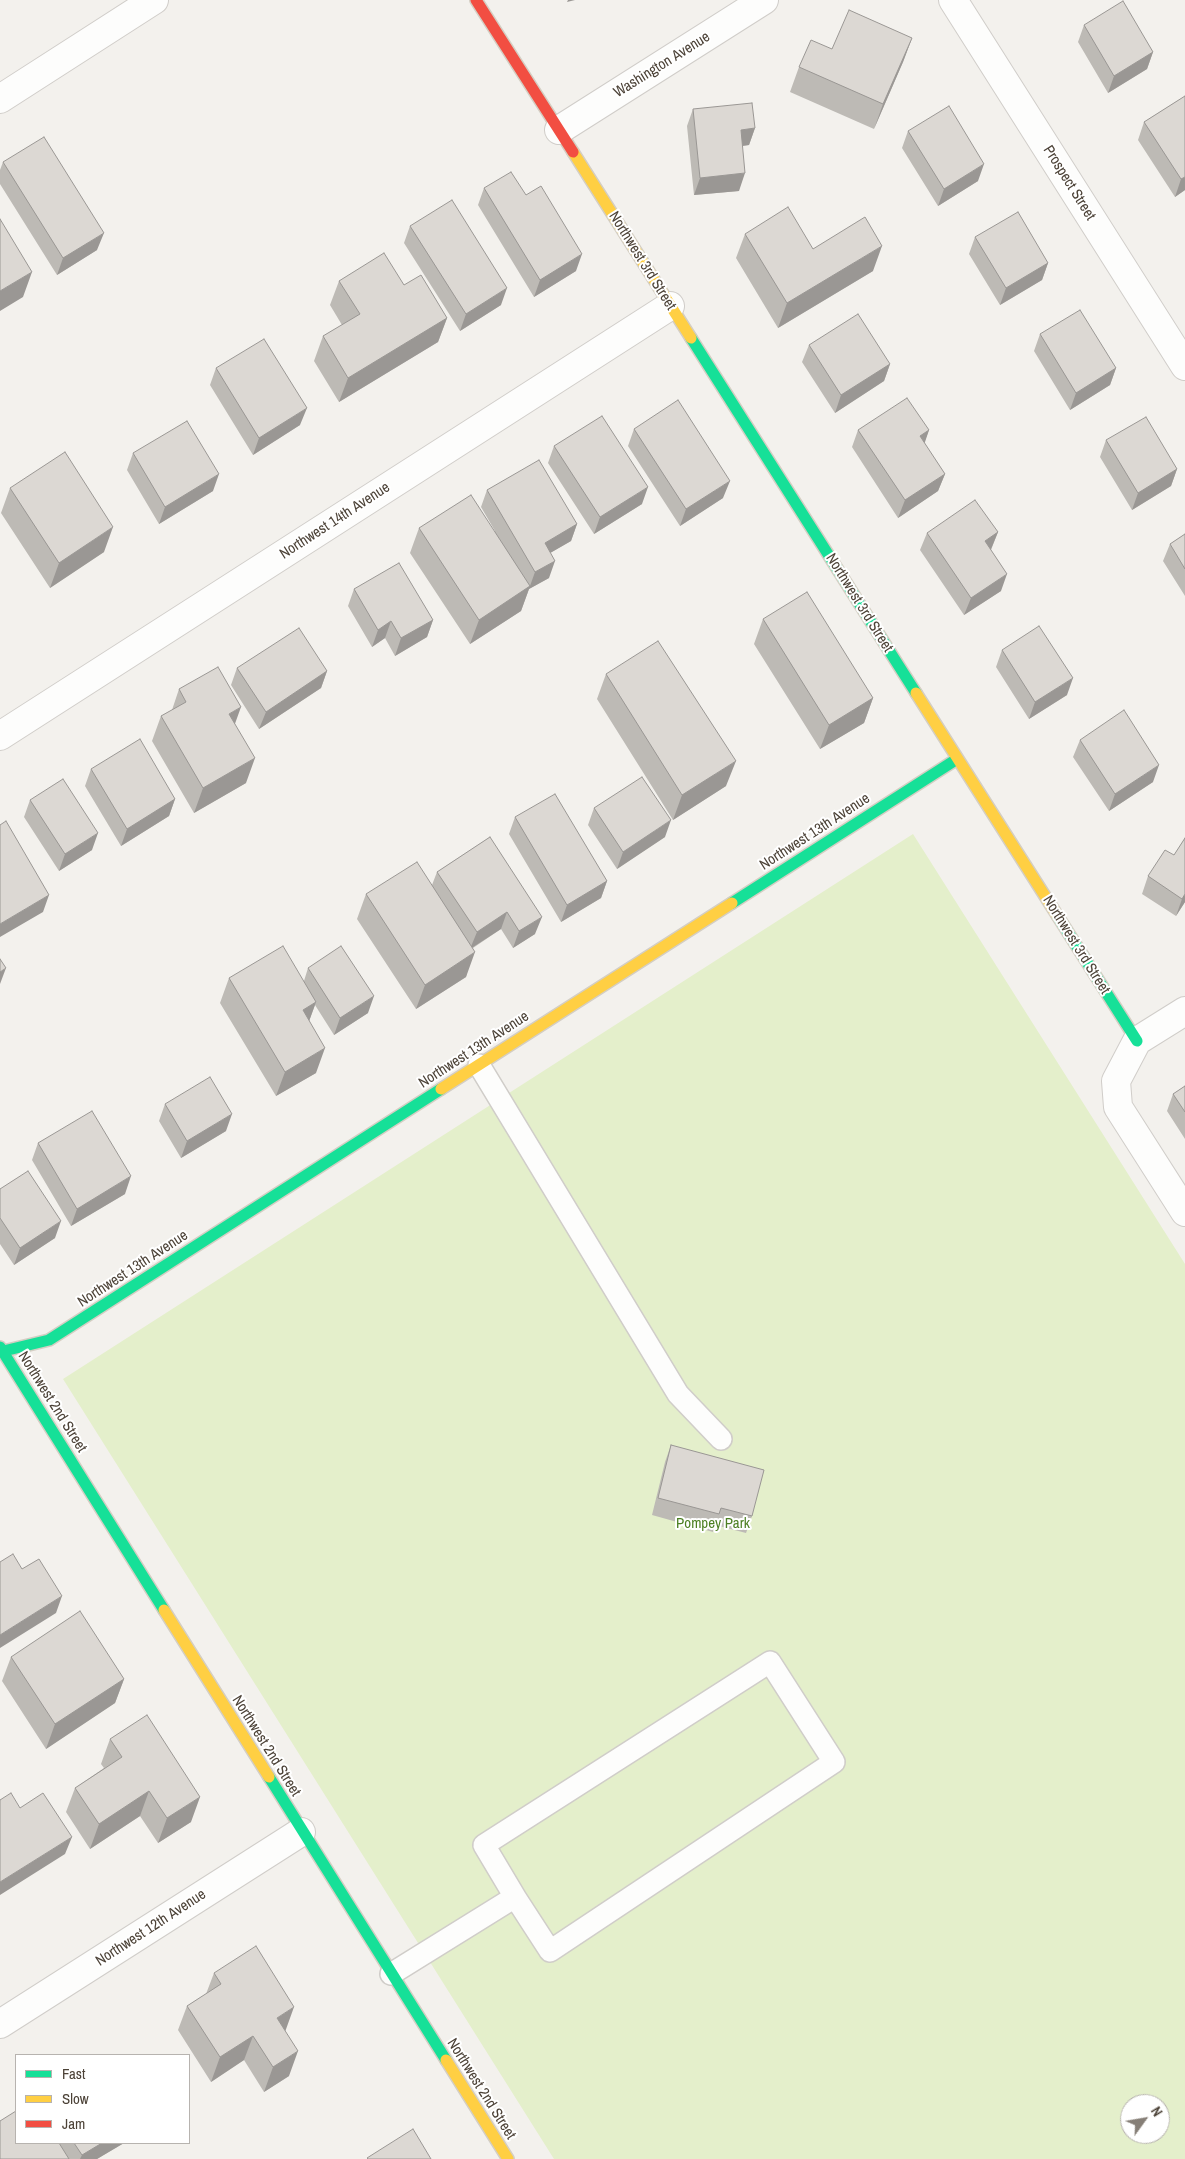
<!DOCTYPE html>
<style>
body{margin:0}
#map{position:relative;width:1185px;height:2159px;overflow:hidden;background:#f3f1ed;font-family:"Archivo Narrow",sans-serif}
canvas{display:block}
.legend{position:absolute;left:15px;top:2054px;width:175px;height:90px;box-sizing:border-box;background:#fff;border:1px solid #b7b3af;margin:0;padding:6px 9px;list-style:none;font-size:15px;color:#4c4237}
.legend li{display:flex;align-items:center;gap:10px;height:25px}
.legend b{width:25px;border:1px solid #b7b3af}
.north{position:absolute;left:1120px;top:2094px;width:50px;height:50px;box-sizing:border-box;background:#fff;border:1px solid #b7b3af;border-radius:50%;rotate:58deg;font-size:14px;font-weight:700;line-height:20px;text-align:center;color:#4c4237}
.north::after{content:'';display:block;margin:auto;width:18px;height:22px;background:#867f77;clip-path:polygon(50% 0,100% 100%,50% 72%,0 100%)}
</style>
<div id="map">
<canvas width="1185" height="2159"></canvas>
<ul class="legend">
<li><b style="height:6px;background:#16e098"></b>Fast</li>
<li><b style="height:6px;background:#ffcf43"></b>Slow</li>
<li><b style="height:6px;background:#f24e42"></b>Jam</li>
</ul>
<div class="north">N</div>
</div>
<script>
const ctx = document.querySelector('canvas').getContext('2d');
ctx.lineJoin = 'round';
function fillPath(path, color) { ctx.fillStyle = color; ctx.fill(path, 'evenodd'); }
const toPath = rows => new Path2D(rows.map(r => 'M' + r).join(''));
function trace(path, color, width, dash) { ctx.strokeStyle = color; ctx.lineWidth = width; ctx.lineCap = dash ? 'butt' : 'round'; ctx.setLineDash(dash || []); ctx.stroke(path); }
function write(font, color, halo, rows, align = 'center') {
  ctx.font = font + ' "Archivo Narrow",sans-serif'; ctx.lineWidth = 4; ctx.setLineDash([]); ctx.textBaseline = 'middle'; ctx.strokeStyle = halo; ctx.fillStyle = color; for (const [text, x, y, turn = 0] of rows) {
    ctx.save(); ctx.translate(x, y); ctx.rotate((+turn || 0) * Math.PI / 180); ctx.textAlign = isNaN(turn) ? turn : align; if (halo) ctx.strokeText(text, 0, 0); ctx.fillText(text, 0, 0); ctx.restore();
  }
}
const green = toPath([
 [913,834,1185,1264,1185,2159,554,2159,63,1379],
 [1130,2104,1160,2104,1160,2134,1130,2134]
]);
const lane = toPath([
 [479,1065,678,1394,721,1439],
 [391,1974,515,1897,484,1845,770,1662,834,1762,550,1951,515,1897]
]);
const street = toPath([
 [953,0,1185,366],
 [0,99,154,0],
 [559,130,764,0],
 [0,736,670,306],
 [1185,1011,1137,1041,1116,1081,1118,1107,1185,1212],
 [0,2024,301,1832]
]);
const fast = toPath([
 [691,338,916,693],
 [732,903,957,759],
 [1057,915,1137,1041],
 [0,1347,164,1610],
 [0,1352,49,1340,441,1089],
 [269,1777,446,2060]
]);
const slow = toPath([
 [573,152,691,338],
 [916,693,1057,915],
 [441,1089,732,903],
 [164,1610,269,1777],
 [446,2060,508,2159]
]);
const jam = toPath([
 [476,0,573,152]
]);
const wall = toPath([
 [1084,25,1153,52,1147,69,1108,93,1078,42],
 [912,38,903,62,874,129,790,92,799,67,832,49],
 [1185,96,1185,190,1175,197,1138,140,1144,122],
 [693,109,755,128,749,145,742,146,739,191,694,195,687,126],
 [908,131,978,181,938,206,902,148],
 [3,162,97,250,57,275,0,184,0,170],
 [484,188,526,195,576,271,534,297,478,205],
 [410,226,501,305,460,331,404,243],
 [745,234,813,249,873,271,778,328,736,258],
 [975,237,1048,263,1042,280,1000,305,969,254],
 [339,281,404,285,447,318,438,342,339,402,314,361,323,336,342,325,330,305],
 [1040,334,1116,368,1110,385,1070,410,1034,351],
 [809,345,890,364,884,381,835,413,802,362],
 [216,368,300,425,253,455,210,385],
 [634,429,723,498,680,526,628,446],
 [858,430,929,430,924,443,945,474,938,491,898,518,852,447],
 [1106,440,1177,469,1171,486,1132,510,1100,457],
 [554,446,642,504,594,534,548,463],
 [133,453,213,491,159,524,127,470],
 [10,488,104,552,50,588,1,513],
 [487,490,577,524,571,541,550,553,549,578,529,589,521,611,470,644,410,553,419,528,495,531,481,507],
 [998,532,991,550,1001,591,964,615,920,550,927,533],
 [1185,534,1185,596,1163,561,1170,544],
 [354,589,433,620,427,637,395,656,385,638,372,647,348,606],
 [763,619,873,698,864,723,820,749,754,644],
 [1002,650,1067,695,1029,719,996,667],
 [237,668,327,671,321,688,259,729,231,685],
 [606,674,726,786,673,820,597,699],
 [179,689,235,724,246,783,194,813,152,741,161,716,172,710],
 [1080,740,1153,782,1109,811,1073,757],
 [91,769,175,799,169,816,121,846,85,786],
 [30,800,92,850,59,871,24,817],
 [594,808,665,837,617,869,588,825],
 [515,817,607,881,601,898,561,922,509,834],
 [490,837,535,934,513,948,501,929,473,948,466,977,416,1009,357,919,366,894,432,885,437,872],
 [1185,838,1185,902,1176,916,1142,894,1148,876,1174,855],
 [308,968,368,1013,334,1035,315,1005,309,1021,316,1073,276,1096,220,1003,229,978,304,981],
 [1185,1086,1185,1139,1167,1111,1173,1094],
 [165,1104,226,1131,181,1158,159,1121],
 [38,1143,125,1194,71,1226,32,1160],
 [0,1189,55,1238,14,1265,0,1244],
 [671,1445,752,1516,746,1533,715,1525,713,1532,652,1515,665,1462],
 [11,1657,124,1679,115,1703,46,1749,2,1681],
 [110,1739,191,1822,158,1843,140,1816,90,1849,66,1812,75,1788,104,1768,101,1764],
 [214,1973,285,2031,289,2076,264,2092,244,2060,211,2082,178,2030,187,2006,206,1994],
 [16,2143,124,2143,97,2159,0,2159]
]);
const shadedWall = toPath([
 [568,0,575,0,567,2],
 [912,38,903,62,874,129,883,104],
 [1153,52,1147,69,1108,93,1114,76],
 [755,128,749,145,734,147,741,130],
 [984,164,978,181,938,206,944,189],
 [745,173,739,191,694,195,700,178],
 [1185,177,1185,190,1175,197,1181,179],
 [104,233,97,250,57,275,63,258],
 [882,246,873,271,778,328,787,303],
 [582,254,576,271,534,297,540,280],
 [1048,263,1042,280,1000,305,1006,288],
 [32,272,23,297,0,311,0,291],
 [507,288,501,305,460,331,466,314],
 [447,318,438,342,339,402,348,378],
 [890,364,884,381,835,413,841,395],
 [1116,368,1110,385,1070,410,1076,393],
 [307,408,300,425,253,455,259,438],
 [929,430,923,448,920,436],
 [1177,469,1171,486,1132,510,1138,493],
 [219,474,213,491,159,524,165,507],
 [945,474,938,491,898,518,905,500],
 [730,481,723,498,680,526,686,509],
 [648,487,642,504,594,534,600,517],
 [577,524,571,541,538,560,545,543],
 [113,527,104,552,50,588,59,563],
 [998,532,991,549,978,558,985,541],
 [555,561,549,578,529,589,521,611,470,644,479,620,530,586,535,572],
 [1007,574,1001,591,964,615,971,598],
 [433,620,427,637,395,656,401,638],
 [391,621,385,638,372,647,378,630],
 [327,671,321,688,259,729,266,712],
 [1073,678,1067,695,1029,719,1035,702],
 [873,698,864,723,820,749,829,725],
 [241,707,232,732,229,714],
 [255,758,246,783,194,813,203,788],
 [736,761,726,786,673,820,682,795],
 [1159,765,1153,782,1109,811,1115,794],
 [175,799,169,816,121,846,127,829],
 [671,820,665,837,617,869,623,852],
 [98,833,92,850,59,871,65,854],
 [607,881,601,898,561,922,567,905],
 [1185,894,1185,902,1176,916,1182,899],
 [49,895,43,912,0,937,0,924],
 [507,912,501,929,470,949,477,932],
 [542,917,535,934,513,948,519,931],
 [475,952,466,977,416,1009,425,985],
 [6,968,0,984,0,972],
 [374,996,368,1013,334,1035,340,1018],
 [316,1002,307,1027,303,1010],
 [325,1048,316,1073,276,1096,285,1072],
 [232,1114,226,1131,181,1158,187,1141],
 [131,1176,125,1194,71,1226,77,1209],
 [61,1221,55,1238,14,1265,20,1248],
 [62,1596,56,1613,0,1648,0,1635],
 [124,1679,115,1703,46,1749,55,1724],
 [149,1791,140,1816,90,1849,99,1824],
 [200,1797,191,1822,158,1843,167,1818],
 [72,1837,65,1854,0,1895,0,1882],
 [294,2007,285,2032,277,2018],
 [253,2036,244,2060,211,2082,220,2057],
 [298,2051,289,2076,264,2092,273,2067],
 [102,2143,124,2143,97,2159,80,2159,82,2155]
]);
const building = toPath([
 [1123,1,1153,52,1114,76,1084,25,1123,1],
 [849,10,912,38,883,104,799,67,811,40,832,49,849,10],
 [1185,96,1185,177,1181,179,1144,122,1185,96],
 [752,103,755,128,741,130,745,173,700,178,693,109,752,103],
 [949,106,984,164,944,189,908,131,949,106],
 [44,137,104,233,63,258,3,162,44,137],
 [511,172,526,195,541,186,582,254,540,280,484,188,511,172],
 [452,200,507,288,466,314,410,226,452,200],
 [788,207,813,249,865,217,882,246,787,303,745,234,788,207],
 [1018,212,1048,263,1006,288,975,237,1018,212],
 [0,219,32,272,0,291,0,219],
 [384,253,404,285,421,275,447,318,348,378,323,336,360,314,339,281,384,253],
 [1080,310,1116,368,1076,393,1040,334,1080,310],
 [858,314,890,364,841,395,809,345,858,314],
 [264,339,307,408,259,438,216,368,264,339],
 [907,398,929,430,920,436,945,474,905,500,858,430,907,398],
 [678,400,730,481,686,509,634,429,678,400],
 [602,416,648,487,600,517,554,446,602,416],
 [1146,417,1177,469,1138,493,1106,440,1146,417],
 [187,421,219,474,165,507,133,453,187,421],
 [65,452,113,527,59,563,10,488,65,452],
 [539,460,577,524,545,543,555,561,535,572,487,490,539,460],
 [471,495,530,586,479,620,419,528,471,495],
 [975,500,998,532,985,541,1007,574,971,598,927,533,975,500],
 [1185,534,1185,569,1170,544,1185,534],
 [399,563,433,620,401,638,391,621,378,630,354,589,399,563],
 [807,592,873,698,829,725,763,619,807,592],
 [1039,626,1073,678,1035,702,1002,650,1039,626],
 [299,628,327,671,266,712,237,668,299,628],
 [658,641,736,761,682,795,606,674,658,641],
 [218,667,241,707,229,714,255,758,203,788,161,716,186,702,179,689,218,667],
 [1124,710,1159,765,1115,794,1080,740,1124,710],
 [140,739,175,799,127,829,91,769,140,739],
 [642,777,671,820,623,852,594,808,642,777],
 [63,779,98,833,65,854,30,800,63,779],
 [555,794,607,881,567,905,515,817,555,794],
 [6,821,49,895,0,924,0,825,6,821],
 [490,837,542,917,519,931,507,912,477,932,437,872,490,837],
 [1185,838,1185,894,1182,899,1148,876,1165,850,1174,855,1185,838],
 [417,862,475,952,425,985,366,894,417,862],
 [283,946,316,1002,303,1010,325,1048,285,1072,229,978,283,946],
 [341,946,374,996,340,1018,308,968,341,946],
 [0,959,6,968,0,972,0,959],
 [210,1077,232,1114,187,1141,165,1104,210,1077],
 [1185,1086,1185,1112,1173,1094,1185,1086],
 [92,1111,131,1176,77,1209,38,1143,92,1111],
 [28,1171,61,1221,20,1248,0,1218,0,1189,28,1171],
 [671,1445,764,1470,752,1516,721,1508,719,1514,658,1498,671,1445],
 [13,1554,22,1569,39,1559,62,1596,0,1635,0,1562,13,1554],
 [80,1611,124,1679,55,1724,11,1657,80,1611],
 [147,1715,200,1797,167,1818,149,1791,99,1824,75,1788,122,1757,110,1739,147,1715],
 [11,1793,20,1808,43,1793,72,1837,0,1882,0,1800,11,1793],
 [256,1946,294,2007,277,2018,298,2051,273,2067,253,2036,220,2057,187,2006,221,1984,214,1973,256,1946],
 [16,2111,16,2143,59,2143,69,2159,0,2159,0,2121,16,2111],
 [413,2129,431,2159,368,2159,367,2158,413,2129],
 [74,2143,102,2143,82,2155,74,2143]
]);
const streetNames = [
 ["Washington Avenue",662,65,-32],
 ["Prospect Street",1069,183,58],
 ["Northwest 3rd Street",642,261,58],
 ["Northwest 14th Avenue",335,521,-33],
 ["Northwest 3rd Street",859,603,58],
 ["Northwest 13th Avenue",815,832,-33],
 ["Northwest 3rd Street",1076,945,58],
 ["Northwest 13th Avenue",474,1050,-33],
 ["Northwest 13th Avenue",133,1269,-33],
 ["Northwest 2nd Street",52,1402,58],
 ["Northwest 2nd Street",266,1746,58],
 ["Northwest 12th Avenue",151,1928,-33],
 ["Northwest 2nd Street",481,2089,58]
];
const parkNames = [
 ["Pompey Park",713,1524]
];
fillPath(green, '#e4efcb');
trace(lane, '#d0cdc9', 24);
trace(street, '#d0cdc9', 30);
trace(fast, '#d4cec3', 14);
trace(slow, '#d4cec3', 14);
trace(jam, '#d4cec3', 14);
trace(lane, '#fdfdfc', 21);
trace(street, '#fdfdfc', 28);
trace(fast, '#16e098', 11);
trace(slow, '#ffcf43', 11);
trace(jam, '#f24e42', 11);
fillPath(wall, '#bdbab5');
fillPath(shadedWall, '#9a9794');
fillPath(building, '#dcd8d3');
trace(building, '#9a9794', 1);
write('15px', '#4c4237', '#fff', streetNames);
write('15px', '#4c7f22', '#fff', parkNames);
</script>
